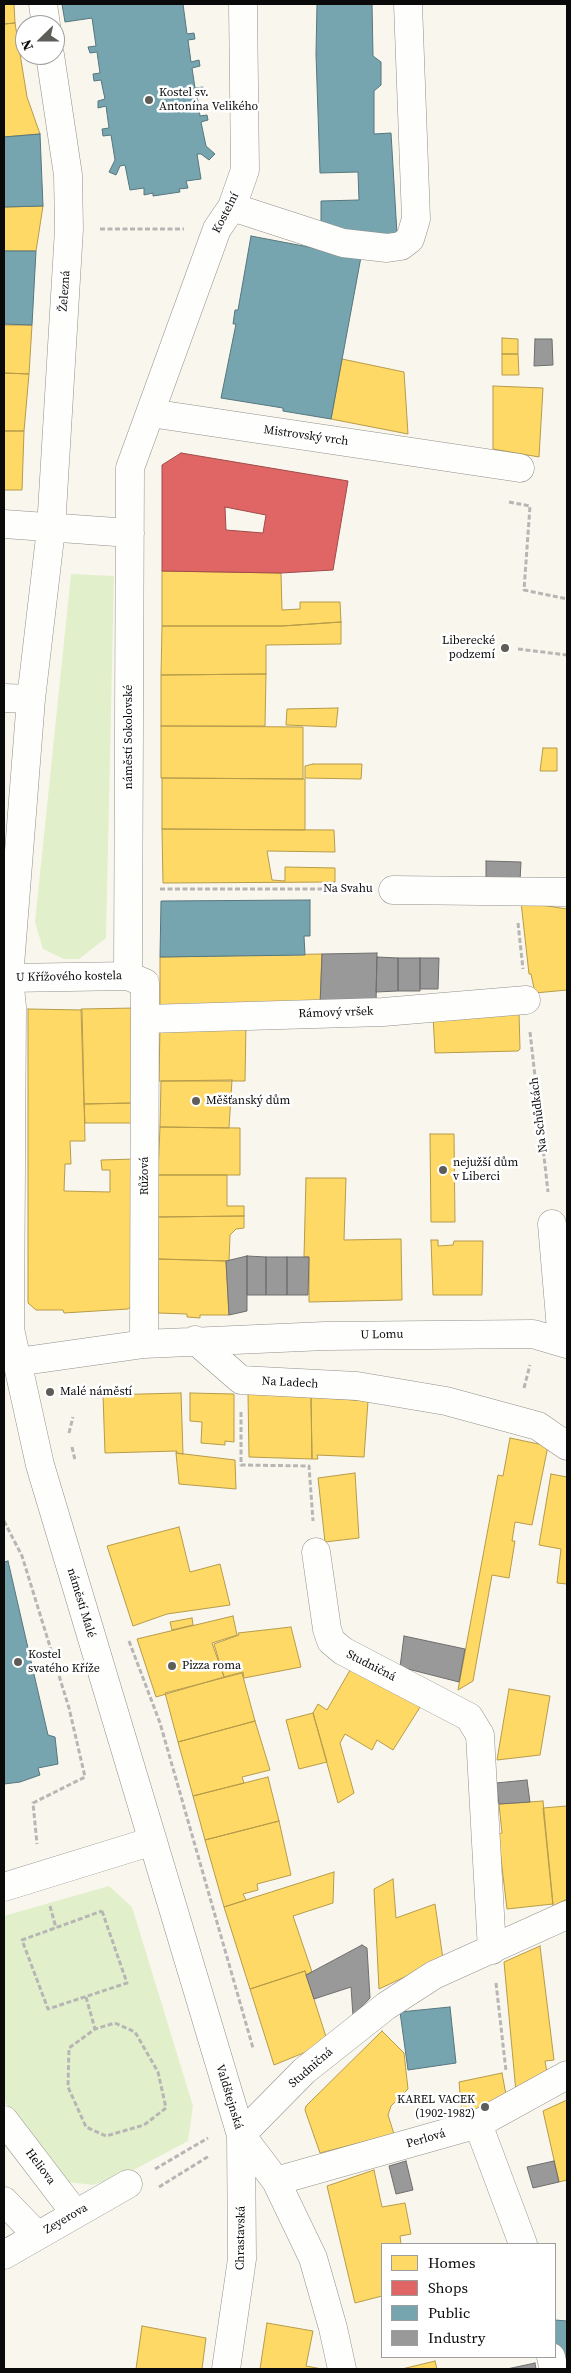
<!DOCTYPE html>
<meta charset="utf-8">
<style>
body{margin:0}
#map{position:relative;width:571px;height:2373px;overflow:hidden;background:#f9f6ed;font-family:"Source Serif 4",serif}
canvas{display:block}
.frame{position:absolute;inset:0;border:5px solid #0a0a0a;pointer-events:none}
.legend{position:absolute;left:381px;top:2243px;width:175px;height:115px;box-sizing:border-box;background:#fff;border:1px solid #9d9d9d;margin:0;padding:6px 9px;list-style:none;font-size:15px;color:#0a0a0a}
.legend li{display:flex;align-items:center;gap:10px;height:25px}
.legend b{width:25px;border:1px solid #9d9d9d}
.north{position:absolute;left:15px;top:15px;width:50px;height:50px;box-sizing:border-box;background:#fff;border:1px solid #9d9d9d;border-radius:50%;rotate:248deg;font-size:14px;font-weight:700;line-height:20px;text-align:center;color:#0a0a0a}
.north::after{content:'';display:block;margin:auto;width:18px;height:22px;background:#5e5d59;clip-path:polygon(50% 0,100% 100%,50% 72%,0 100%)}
</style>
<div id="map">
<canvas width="571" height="2373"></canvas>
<div class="frame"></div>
<ul class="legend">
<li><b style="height:14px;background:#ffd966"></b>Homes</li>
<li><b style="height:14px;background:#e06666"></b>Shops</li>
<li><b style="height:14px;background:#76a5af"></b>Public</li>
<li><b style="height:14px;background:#999"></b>Industry</li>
</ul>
<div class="north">N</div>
</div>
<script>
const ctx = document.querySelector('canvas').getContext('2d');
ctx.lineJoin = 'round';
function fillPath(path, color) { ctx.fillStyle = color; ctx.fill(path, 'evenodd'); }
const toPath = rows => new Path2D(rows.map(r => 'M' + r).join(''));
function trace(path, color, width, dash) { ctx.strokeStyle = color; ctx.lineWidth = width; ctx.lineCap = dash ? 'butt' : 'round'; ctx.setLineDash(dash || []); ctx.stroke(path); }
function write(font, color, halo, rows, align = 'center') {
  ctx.font = font + ' "Source Serif 4",serif'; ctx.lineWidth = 5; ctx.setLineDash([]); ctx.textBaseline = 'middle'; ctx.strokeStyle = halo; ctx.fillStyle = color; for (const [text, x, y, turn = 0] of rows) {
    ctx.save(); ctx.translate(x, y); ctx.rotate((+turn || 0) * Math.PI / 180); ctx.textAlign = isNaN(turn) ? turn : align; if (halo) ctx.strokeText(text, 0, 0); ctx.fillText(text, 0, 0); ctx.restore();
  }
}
const green = toPath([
 [71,574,114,576,106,938,79,959,64,959,43,949,35,922],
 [109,1886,132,1907,193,2106,188,2141,126,2174,93,2185,68,2182,4,2101,4,1916]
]);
const homes = toPath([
 [4,4,14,4,15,23,4,24,4,4],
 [15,23,27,97,40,134,4,137,4,24,15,23],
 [43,206,36,251,4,251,4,207,43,206],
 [4,325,32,325,29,374,4,373,4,325],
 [502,338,518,339,518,354,502,354,502,338],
 [502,354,518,354,519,375,502,375,502,354],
 [342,359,404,372,408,434,331,419,342,359],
 [4,373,29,374,24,431,4,431,4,373],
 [493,386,543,388,539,457,493,449,493,386],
 [4,431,24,431,22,490,4,490,4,431],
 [162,571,281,573,282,610,300,609,300,602,340,602,341,622,282,626,162,626,162,571],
 [341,622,341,644,266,645,266,674,161,675,162,626,282,626,341,622],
 [266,674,265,726,161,726,161,675,266,674],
 [338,708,336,727,286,725,287,709,338,708],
 [161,726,303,727,303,779,161,778,161,726],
 [543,748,557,748,557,771,540,771,543,748],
 [313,764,362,764,361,779,305,778,305,766,313,764],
 [162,778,305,779,305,830,162,829,162,778],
 [162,829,334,830,335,852,267,851,272,880,285,881,285,867,335,868,335,882,163,883,162,829],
 [521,902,567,909,567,990,535,993,531,974,529,974,521,902],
 [322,954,320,1006,160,1010,160,957,322,954],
 [136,1008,133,1103,84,1104,81,1009,136,1008],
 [28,1009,82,1010,85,1141,70,1141,71,1164,65,1164,64,1191,110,1192,110,1170,102,1170,101,1160,136,1159,137,1301,128,1309,64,1313,63,1310,36,1310,28,1303,28,1009],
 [519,1012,520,1049,518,1051,435,1053,433,1016,519,1012],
 [246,1023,245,1081,159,1081,160,1026,246,1023],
 [232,1080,229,1128,160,1127,161,1081,232,1080],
 [133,1103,134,1123,85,1123,84,1104,133,1103],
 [160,1127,240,1128,240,1175,158,1175,160,1127],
 [430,1134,454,1134,455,1222,431,1222,430,1134],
 [158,1175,227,1175,227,1206,244,1206,244,1216,158,1217,158,1175],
 [306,1178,346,1178,344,1240,401,1239,402,1300,309,1302,309,1257,304,1257,306,1178],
 [244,1216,244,1228,236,1229,230,1235,229,1261,158,1259,158,1217,244,1216],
 [431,1240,438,1240,438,1246,453,1245,454,1241,483,1241,482,1295,433,1295,431,1240],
 [158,1259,226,1261,229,1315,200,1315,200,1318,187,1317,187,1314,158,1313,158,1259],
 [181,1393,183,1454,176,1453,177,1451,105,1453,103,1395,181,1393],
 [190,1393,234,1394,234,1442,225,1441,225,1445,201,1443,202,1422,190,1421,190,1393],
 [248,1394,311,1397,312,1459,249,1457,248,1394],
 [311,1397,368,1401,364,1457,317,1455,318,1459,312,1459,311,1397],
 [510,1438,548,1446,532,1525,515,1522,512,1541,515,1541,509,1578,492,1575,473,1681,458,1690,498,1475,503,1476,510,1438],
 [176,1453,235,1460,236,1489,179,1484,176,1453],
 [355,1473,359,1538,325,1542,318,1478,355,1473],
 [551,1474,567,1477,567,1584,557,1583,561,1549,539,1545,551,1474],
 [179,1527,190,1572,220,1564,230,1605,167,1614,133,1626,107,1546,179,1527],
 [233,1616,237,1635,212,1643,224,1677,156,1697,137,1639,233,1616],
 [192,1618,193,1625,172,1630,170,1622,192,1618],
 [291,1627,301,1667,244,1678,243,1672,224,1677,214,1644,239,1635,238,1633,291,1627],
 [353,1665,422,1704,393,1750,377,1740,372,1750,345,1734,340,1743,354,1793,338,1803,313,1713,318,1704,327,1710,353,1665],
 [242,1673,255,1721,178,1742,165,1693,242,1673],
 [509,1689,550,1696,540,1755,497,1760,509,1689],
 [313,1713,327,1762,299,1769,286,1720,313,1713],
 [255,1721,270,1770,242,1777,244,1783,193,1796,178,1742,255,1721],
 [268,1777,279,1821,205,1840,193,1796,268,1777],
 [543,1801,553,1904,507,1909,498,1834,502,1833,499,1804,543,1801],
 [567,1806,567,1899,553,1906,543,1808,567,1806],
 [279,1821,291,1875,257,1884,258,1890,243,1894,246,1900,224,1907,205,1840,279,1821],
 [334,1872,333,1903,293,1916,312,1972,306,1975,305,1971,250,1989,224,1907,334,1872],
 [393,1879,396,1918,435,1904,443,1959,379,1989,374,1889,393,1879],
 [540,1946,554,2060,545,2061,548,2078,516,2092,504,1962,540,1946],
 [305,1971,328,2043,274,2065,250,1989,305,1971],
 [382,2031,404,2053,408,2089,391,2106,388,2115,394,2134,320,2153,305,2110,306,2106,382,2031],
 [502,2073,507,2100,462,2115,459,2082,502,2073],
 [567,2100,567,2180,559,2182,543,2111,567,2100],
 [374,2170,382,2207,405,2203,411,2234,400,2236,401,2244,382,2244,382,2296,355,2303,327,2186,374,2170],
 [267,2323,313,2331,306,2366,322,2369,260,2369,267,2323],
 [142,2326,206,2338,202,2369,136,2369,142,2326],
 [435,2361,437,2369,402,2369,435,2361]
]);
const shops = toPath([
 [181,453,348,481,333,570,281,573,162,571,162,465,181,453],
 [225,507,266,515,263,533,226,530,225,507]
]);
const public = toPath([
 [62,4,187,4,183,4,187,34,194,33,195,39,188,40,191,62,199,60,200,66,192,68,195,88,203,87,204,93,197,95,200,116,207,115,208,120,201,122,206,146,215,154,209,160,201,154,197,154,201,179,186,181,188,188,179,189,180,192,153,196,153,193,144,195,144,188,130,190,125,165,120,166,116,175,109,172,115,160,111,135,103,136,102,129,109,128,106,106,98,108,98,101,105,99,101,80,94,81,93,74,100,73,97,52,90,53,88,47,96,46,92,18,65,22,62,4],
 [317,4,372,4,373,56,381,62,381,85,374,91,374,134,391,133,397,234,362,236,321,229,321,201,359,200,358,172,320,173,316,54,317,4],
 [40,134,43,206,4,207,4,137,40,134],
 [251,236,361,257,331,419,283,411,283,408,221,398,236,324,233,324,235,310,238,310,251,236],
 [4,251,36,251,32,325,4,324,4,251],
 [310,900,310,936,304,936,305,955,160,957,161,901,310,900],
 [8,1561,48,1735,55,1737,58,1764,38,1768,40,1775,20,1782,4,1784,4,1562,8,1561],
 [450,2007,456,2063,408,2070,400,2012,450,2007],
 [555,2320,567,2321,567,2369,562,2369,555,2341,555,2320]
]);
const industry = toPath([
 [535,339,552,339,553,365,534,366,535,339],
 [486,861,521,862,520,881,486,880,486,861],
 [377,953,376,1005,320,1006,322,954,377,953],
 [377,957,398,958,398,991,376,992,377,957],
 [398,958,420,958,420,991,398,991,398,958],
 [420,958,439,958,438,989,420,989,420,958],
 [247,1256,247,1311,229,1315,226,1261,247,1256],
 [247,1256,266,1257,266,1295,247,1295,247,1256],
 [266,1257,287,1257,287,1295,266,1295,266,1257],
 [287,1257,309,1257,308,1295,287,1295,287,1257],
 [404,1636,465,1649,459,1682,400,1667,404,1636],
 [527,1780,530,1802,499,1804,496,1783,527,1780],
 [362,1945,367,1948,370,1998,353,2016,351,1987,314,1999,306,1975,362,1945],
 [406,2161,413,2190,396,2194,389,2166,406,2161],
 [554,2161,559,2182,533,2188,527,2167,554,2161],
 [535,2363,536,2369,507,2369,535,2363]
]);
const path = toPath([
 [100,229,184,229],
 [509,502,530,506,524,590,567,599],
 [518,649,567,655],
 [160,889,361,889],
 [518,923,523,969],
 [530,1032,548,1192],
 [524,1388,530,1365],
 [241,1412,241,1465,309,1466,313,1521],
 [69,1433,73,1417],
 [72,1447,75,1460],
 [4,1521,22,1556,69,1708,85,1777,33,1803,37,1844],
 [129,1641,160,1723,253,2048],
 [50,1906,56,1928],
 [102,1911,127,1983,48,2009,22,1940,102,1911],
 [496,1983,506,2071],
 [86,1997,95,2029],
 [115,2023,135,2032,158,2072,166,2108,144,2125,106,2136,86,2127,68,2087,69,2048,95,2029,115,2023],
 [155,2169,208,2138],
 [159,2187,209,2156]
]);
const minor = toPath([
 [43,4,46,25],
 [50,55,68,175,69,229,51,529,31,699,9,978,12,1007,10,1329,40,1465,241,2135,276,2181,313,2258,333,2328,342,2369],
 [232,207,343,243,387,248,401,246,410,239,416,219,408,4],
 [150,413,520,468],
 [4,524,130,533],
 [4,698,31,699],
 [393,890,567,892],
 [9,978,128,976],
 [146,1019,383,1012,526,1000],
 [552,1224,562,1341],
 [195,1340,241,1380,357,1386,446,1401,538,1426,567,1446],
 [144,1344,145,983,128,976,130,468,217,229,232,207,245,170,243,4],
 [17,1362,144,1344,325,1336,533,1334,567,1344],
 [316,1552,327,1629,331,1641,343,1651,469,1717,480,1735,492,1950],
 [4,1887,153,1841],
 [4,2120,75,2213],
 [478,2124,523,2244],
 [241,2135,304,2071,386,2006,434,1975,567,1915],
 [276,2181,478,2124,567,2075],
 [4,2201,37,2235],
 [4,2255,128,2184],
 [551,2357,553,2366],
 [226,2369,242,2259,241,2135]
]);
const markers = [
 [149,100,5,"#5e5d59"],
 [505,648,5,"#5e5d59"],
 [196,1101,5,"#5e5d59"],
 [443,1170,5,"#5e5d59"],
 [50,1392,5,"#5e5d59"],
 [18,1662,5,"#5e5d59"],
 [172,1666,5,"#5e5d59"],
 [485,2107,5,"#5e5d59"]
];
const poiNames = [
 ["Kostel sv.",159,93],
 ["Antonína Velikého",159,107],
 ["Liberecké",495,641,"right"],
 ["podzemí",495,655,"right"],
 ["Měšťanský dům",206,1101],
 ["nejužší dům",453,1163],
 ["v Liberci",453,1177],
 ["Malé náměstí",60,1392],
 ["Kostel",28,1655],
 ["svatého Kříže",28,1669],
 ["Pizza roma",182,1666],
 ["KAREL VACEK",475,2100,"right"],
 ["(1902-1982)",475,2114,"right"]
];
const streetNames = [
 ["Kostelní",226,213,-63],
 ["Železná",65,291,-86],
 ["Mistrovský vrch",306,436,8],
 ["náměstí Sokolovské",129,737,-90],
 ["Na Svahu",348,889],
 ["U Křížového kostela",69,977,-1],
 ["Rámový vršek",336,1013,-2],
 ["Na Schůdkách",539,1115,-97],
 ["Růžová",145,1176,-90],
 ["U Lomu",382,1335,-1],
 ["Na Ladech",290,1383,3],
 ["náměstí Malé",81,1603,73],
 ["Studničná",371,1666,27],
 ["Studničná",311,2068,-41],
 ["Valdštejnská",229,2097,73],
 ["Perlová",426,2139,-16],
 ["Heliova",40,2167,53],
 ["Zeyerova",66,2219,-30],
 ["Chrastavská",241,2238,-89]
];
fillPath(green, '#e1f0ca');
fillPath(homes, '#ffd966');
trace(homes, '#b69b4a', 1);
fillPath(shops, '#e06666');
trace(shops, '#a04a4a', 1);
fillPath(public, '#76a5af');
trace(public, '#56767e', 1);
fillPath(industry, '#999');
trace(industry, '#6e6e6e', 1);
trace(minor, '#92908c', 29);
trace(path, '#b7b6b5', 3, [5, 2.5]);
trace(minor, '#fefefc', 28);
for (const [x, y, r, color] of markers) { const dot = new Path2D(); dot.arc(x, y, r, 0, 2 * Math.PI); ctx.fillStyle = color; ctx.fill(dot); trace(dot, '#fff', 2); }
write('12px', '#0a0a0a', '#fff', poiNames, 'left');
write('12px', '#0a0a0a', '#fff', streetNames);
</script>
